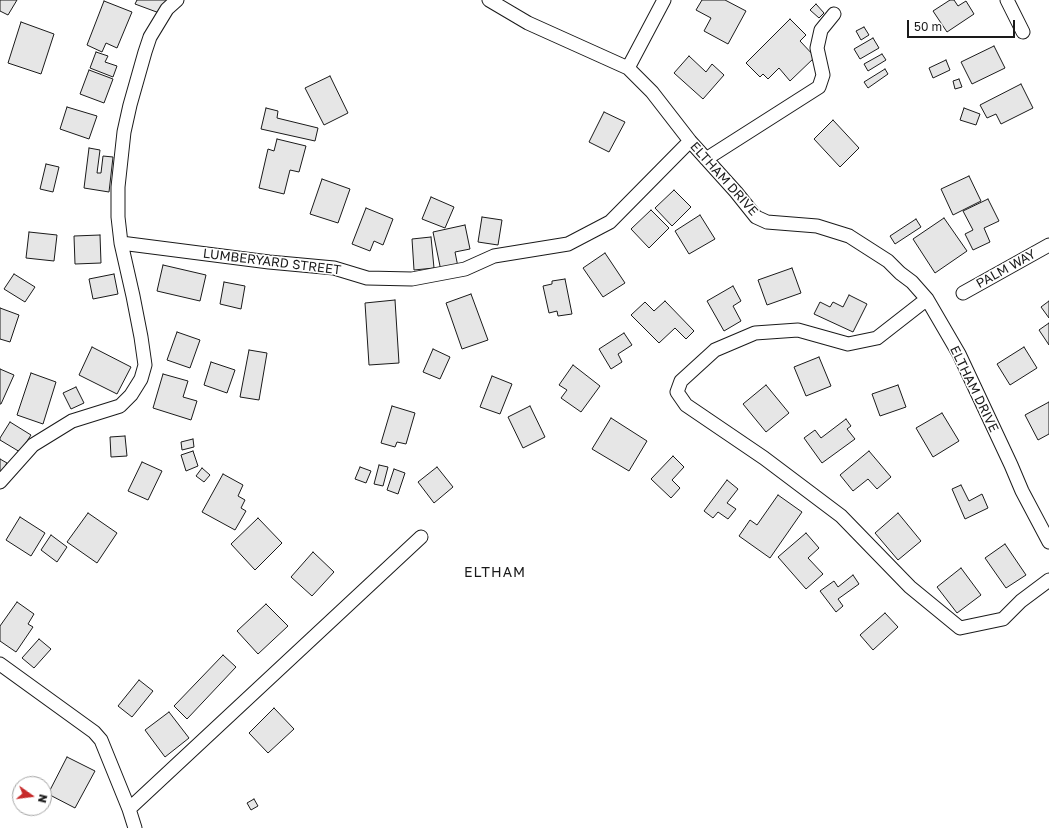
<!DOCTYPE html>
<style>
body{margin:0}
#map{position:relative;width:1049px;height:828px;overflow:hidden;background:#fff;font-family:"Golos Text",sans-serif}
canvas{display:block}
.north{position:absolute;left:12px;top:776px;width:40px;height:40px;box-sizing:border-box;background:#fff;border:1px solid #a3a3a3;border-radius:50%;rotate:104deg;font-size:11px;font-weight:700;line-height:16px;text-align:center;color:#1a1a1a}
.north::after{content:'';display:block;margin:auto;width:14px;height:18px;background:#c62828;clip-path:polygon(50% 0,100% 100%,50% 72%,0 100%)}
.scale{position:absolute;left:907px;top:20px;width:108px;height:18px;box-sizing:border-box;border:2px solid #1a1a1a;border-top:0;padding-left:5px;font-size:12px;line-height:14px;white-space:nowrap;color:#1a1a1a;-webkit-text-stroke:3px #fff;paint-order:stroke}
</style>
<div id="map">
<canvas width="1049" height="828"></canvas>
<div class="north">N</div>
<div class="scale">50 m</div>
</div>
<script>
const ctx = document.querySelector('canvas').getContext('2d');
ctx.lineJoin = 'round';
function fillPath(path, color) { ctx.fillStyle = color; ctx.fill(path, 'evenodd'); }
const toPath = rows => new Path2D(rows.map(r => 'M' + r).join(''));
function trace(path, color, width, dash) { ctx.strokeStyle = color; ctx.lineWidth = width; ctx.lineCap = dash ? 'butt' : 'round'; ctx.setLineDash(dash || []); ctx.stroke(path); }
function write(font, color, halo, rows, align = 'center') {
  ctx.font = font + ' "Golos Text",sans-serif'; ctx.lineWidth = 3; ctx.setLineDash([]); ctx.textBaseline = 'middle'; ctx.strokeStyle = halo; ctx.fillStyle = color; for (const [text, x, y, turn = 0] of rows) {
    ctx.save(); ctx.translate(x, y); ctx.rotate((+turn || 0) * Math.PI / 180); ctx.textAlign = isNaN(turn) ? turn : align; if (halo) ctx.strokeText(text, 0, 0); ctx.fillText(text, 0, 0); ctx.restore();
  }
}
const building = toPath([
 [0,0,17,0,8,15,0,11,0,0],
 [137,0,167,0,162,14,135,4,137,0],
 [702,0,725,0,746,11,728,44,704,31,711,18,696,10,702,0],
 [950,0,954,0,958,6,966,1,974,14,947,32,933,11,950,0],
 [104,1,132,12,117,48,106,43,102,52,87,45,104,1],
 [816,4,824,13,819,18,810,10,816,4],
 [790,19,806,35,800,41,815,57,790,81,779,68,768,79,763,74,760,77,746,63,790,19],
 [21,22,54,34,41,74,8,63,21,22],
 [864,27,869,35,861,40,856,31,864,27],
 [873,38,879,48,860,59,854,49,873,38],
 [994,46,1005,68,972,84,961,62,994,46],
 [96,52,108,56,105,62,117,66,113,77,90,68,96,52],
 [882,54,886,60,868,71,864,64,882,54],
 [689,56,706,72,712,64,724,75,703,99,674,73,689,56],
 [946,60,950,70,933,78,929,68,946,60],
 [885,69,888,74,868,88,864,82,885,69],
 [89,70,113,79,104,103,80,94,89,70],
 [330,76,348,113,324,125,305,88,330,76],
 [959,79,962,87,955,89,953,81,959,79],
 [1021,84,1033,108,1001,124,996,114,987,118,980,105,1021,84],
 [67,107,97,116,89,139,60,129,67,107],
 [266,108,278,111,277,118,318,128,315,141,261,129,266,108],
 [964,108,980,114,976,125,960,120,964,108],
 [604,112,625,122,609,152,589,142,604,112],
 [833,120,859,148,840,167,814,139,833,120],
 [277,139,306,146,299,172,290,170,284,194,259,188,268,149,274,151,277,139],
 [89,148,100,150,97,173,101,173,103,156,113,157,109,192,84,188,89,148],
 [46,164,59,167,53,192,40,189,46,164],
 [969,176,981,201,953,215,941,189,969,176],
 [322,179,350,189,338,223,310,214,322,179],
 [674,190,691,207,672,226,655,208,674,190],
 [431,197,454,207,445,228,422,219,431,197],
 [988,199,999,221,984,228,990,242,973,250,965,234,973,230,963,211,988,199],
 [366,208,393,219,383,245,374,241,370,251,352,244,366,208],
 [651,210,669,228,649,248,631,229,651,210],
 [700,215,715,239,689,254,675,231,700,215],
 [482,217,502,220,498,245,478,242,482,217],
 [944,218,967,251,935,273,913,239,944,218],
 [916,219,921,227,895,244,890,236,916,219],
 [465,225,470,249,455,252,458,267,441,271,433,232,465,225],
 [29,232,57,235,54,261,26,258,29,232],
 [100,235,101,263,75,264,74,236,100,235],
 [431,237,434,268,414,270,412,239,431,237],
 [605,253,625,283,603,297,583,268,605,253],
 [163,265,206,275,200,301,157,291,163,265],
 [792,268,801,293,767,305,758,280,792,268],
 [14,274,35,287,25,302,4,289,14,274],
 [114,274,118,294,93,299,89,279,114,274],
 [565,279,572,314,558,316,557,311,549,313,543,286,552,284,552,281,565,279],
 [224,282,245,286,241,309,220,304,224,282],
 [733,286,741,301,733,306,741,321,724,331,707,301,733,286],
 [471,294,488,340,462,349,446,303,471,294],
 [849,295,867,304,853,332,814,314,820,302,830,307,833,302,843,307,849,295],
 [395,300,399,363,369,365,365,303,395,300],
 [665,301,694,331,686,339,675,328,659,343,631,315,645,302,654,311,665,301],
 [1049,301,1049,318,1041,307,1049,301],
 [0,308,19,315,10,342,0,339,0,308],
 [1049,323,1049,345,1039,330,1049,323],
 [177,332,200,340,190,368,167,360,177,332],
 [624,333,632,345,618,354,622,362,611,369,599,349,624,333],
 [92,347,131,367,117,394,79,375,92,347],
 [1024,347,1037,368,1010,385,997,364,1024,347],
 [433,349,450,357,440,379,423,372,433,349],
 [249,350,267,353,259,400,240,397,249,350],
 [819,357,831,386,806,396,794,367,819,357],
 [211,362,235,370,227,393,204,385,211,362],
 [573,365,600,386,581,412,561,398,567,390,559,385,573,365],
 [0,369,14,375,1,404,0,404,0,369],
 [31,373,56,382,43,424,17,415,31,373],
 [163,374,188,381,183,397,197,401,191,420,153,408,163,374],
 [492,376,512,384,500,414,480,407,492,376],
 [766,385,789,413,766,432,743,404,766,385],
 [898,385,906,407,880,416,872,394,898,385],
 [76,387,84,403,71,409,63,393,76,387],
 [1049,402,1049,434,1038,440,1025,415,1049,402],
 [392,406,415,413,406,444,397,442,395,447,381,443,392,406],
 [530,406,545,437,523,448,508,417,530,406],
 [942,413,959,441,933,457,916,428,942,413],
 [611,418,647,441,629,471,592,449,611,418],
 [846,419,851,426,847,429,855,439,822,463,804,438,815,430,821,438,846,419],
 [10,422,31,435,20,452,0,440,0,438,10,422],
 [125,436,127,456,111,457,110,437,125,436],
 [193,439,194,447,182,450,181,442,193,439],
 [193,451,198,466,186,471,181,455,193,451],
 [869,451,891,477,877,489,868,479,853,491,840,475,869,451],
 [673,456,684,467,672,480,680,488,671,498,651,479,673,456],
 [0,459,7,463,0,474,0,459],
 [142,462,162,471,148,500,128,491,142,462],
 [379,465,388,467,383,486,374,484,379,465],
 [360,467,371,471,366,483,355,479,360,467],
 [437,467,453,487,434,503,418,482,437,467],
 [202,468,210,475,204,482,196,476,202,468],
 [394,469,405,473,398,494,387,490,394,469],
 [223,474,243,485,238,496,245,500,241,508,246,511,235,530,202,512,223,474],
 [727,480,738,489,727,503,736,509,728,519,718,512,713,518,704,511,727,480],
 [961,485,969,501,982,494,988,508,965,519,952,489,961,485],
 [778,495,802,512,770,558,739,536,750,520,757,525,778,495],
 [88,513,117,533,97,563,67,542,88,513],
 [898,513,921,541,898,560,875,533,898,513],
 [20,517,45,533,31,556,6,540,20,517],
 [258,518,282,543,255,570,231,544,258,518],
 [806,533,819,548,808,558,823,574,806,589,778,557,806,533],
 [51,535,67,547,57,562,41,550,51,535],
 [1005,544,1026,575,1006,588,985,558,1005,544],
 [313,552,334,572,312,596,291,577,313,552],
 [961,568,981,595,957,613,937,587,961,568],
 [853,575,859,584,838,599,843,606,836,612,820,591,834,581,838,587,853,575],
 [17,602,34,614,28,624,33,627,16,652,0,641,0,626,17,602],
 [266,604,288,626,258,654,237,631,266,604],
 [885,613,898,627,873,650,860,635,885,613],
 [39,639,51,649,34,668,22,658,39,639],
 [223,655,236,667,187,719,174,706,223,655],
 [139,680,153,691,132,717,118,706,139,680],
 [274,708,294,729,268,753,249,733,274,708],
 [169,712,189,738,165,757,145,730,169,712],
 [67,757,95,771,75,808,48,794,67,757],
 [254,799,258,806,251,810,247,803,254,799]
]);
const street = toPath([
 [489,0,528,23,628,68,652,92,690,141,736,192,756,217,767,222,817,226,849,236,888,261,900,273,912,282,927,299,959,354,1011,465,1022,491,1049,542],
 [1007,0,1023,32],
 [628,68,664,0],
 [706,159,819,87,823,75,817,48,821,30,834,14],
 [121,243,269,262,334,268,367,278,412,279,465,269,494,256,568,244,610,222,690,141],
 [963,293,1049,245],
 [927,299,877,338,848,344,798,330,755,333,715,350,681,381,677,392,686,405,764,458,841,516,910,587,960,628,1003,619,1021,601,1049,580],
 [0,482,33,445,72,421,120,406,131,395,141,379,145,365,141,337,133,296,121,243,118,217,118,187,124,132,130,105,145,52,150,37,167,9,177,0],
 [0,664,94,732,101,740,129,809,135,828],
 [129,809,421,537]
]);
const streetNames = [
 ["ELTHAM DRIVE",724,179,48],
 ["LUMBERYARD STREET",272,262,7],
 ["PALM WAY",1006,269,-29],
 ["ELTHAM DRIVE",974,389,64]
];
const neighbourhoodNames = [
 ["ELTHAM",495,573]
];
fillPath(building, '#e6e6e6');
trace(building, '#1a1a1a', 1);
trace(street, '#1a1a1a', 15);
trace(street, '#fff', 13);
write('13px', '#1a1a1a', '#fff', streetNames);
ctx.letterSpacing = '1px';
write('14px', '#1a1a1a', '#fff', neighbourhoodNames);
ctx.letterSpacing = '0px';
</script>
